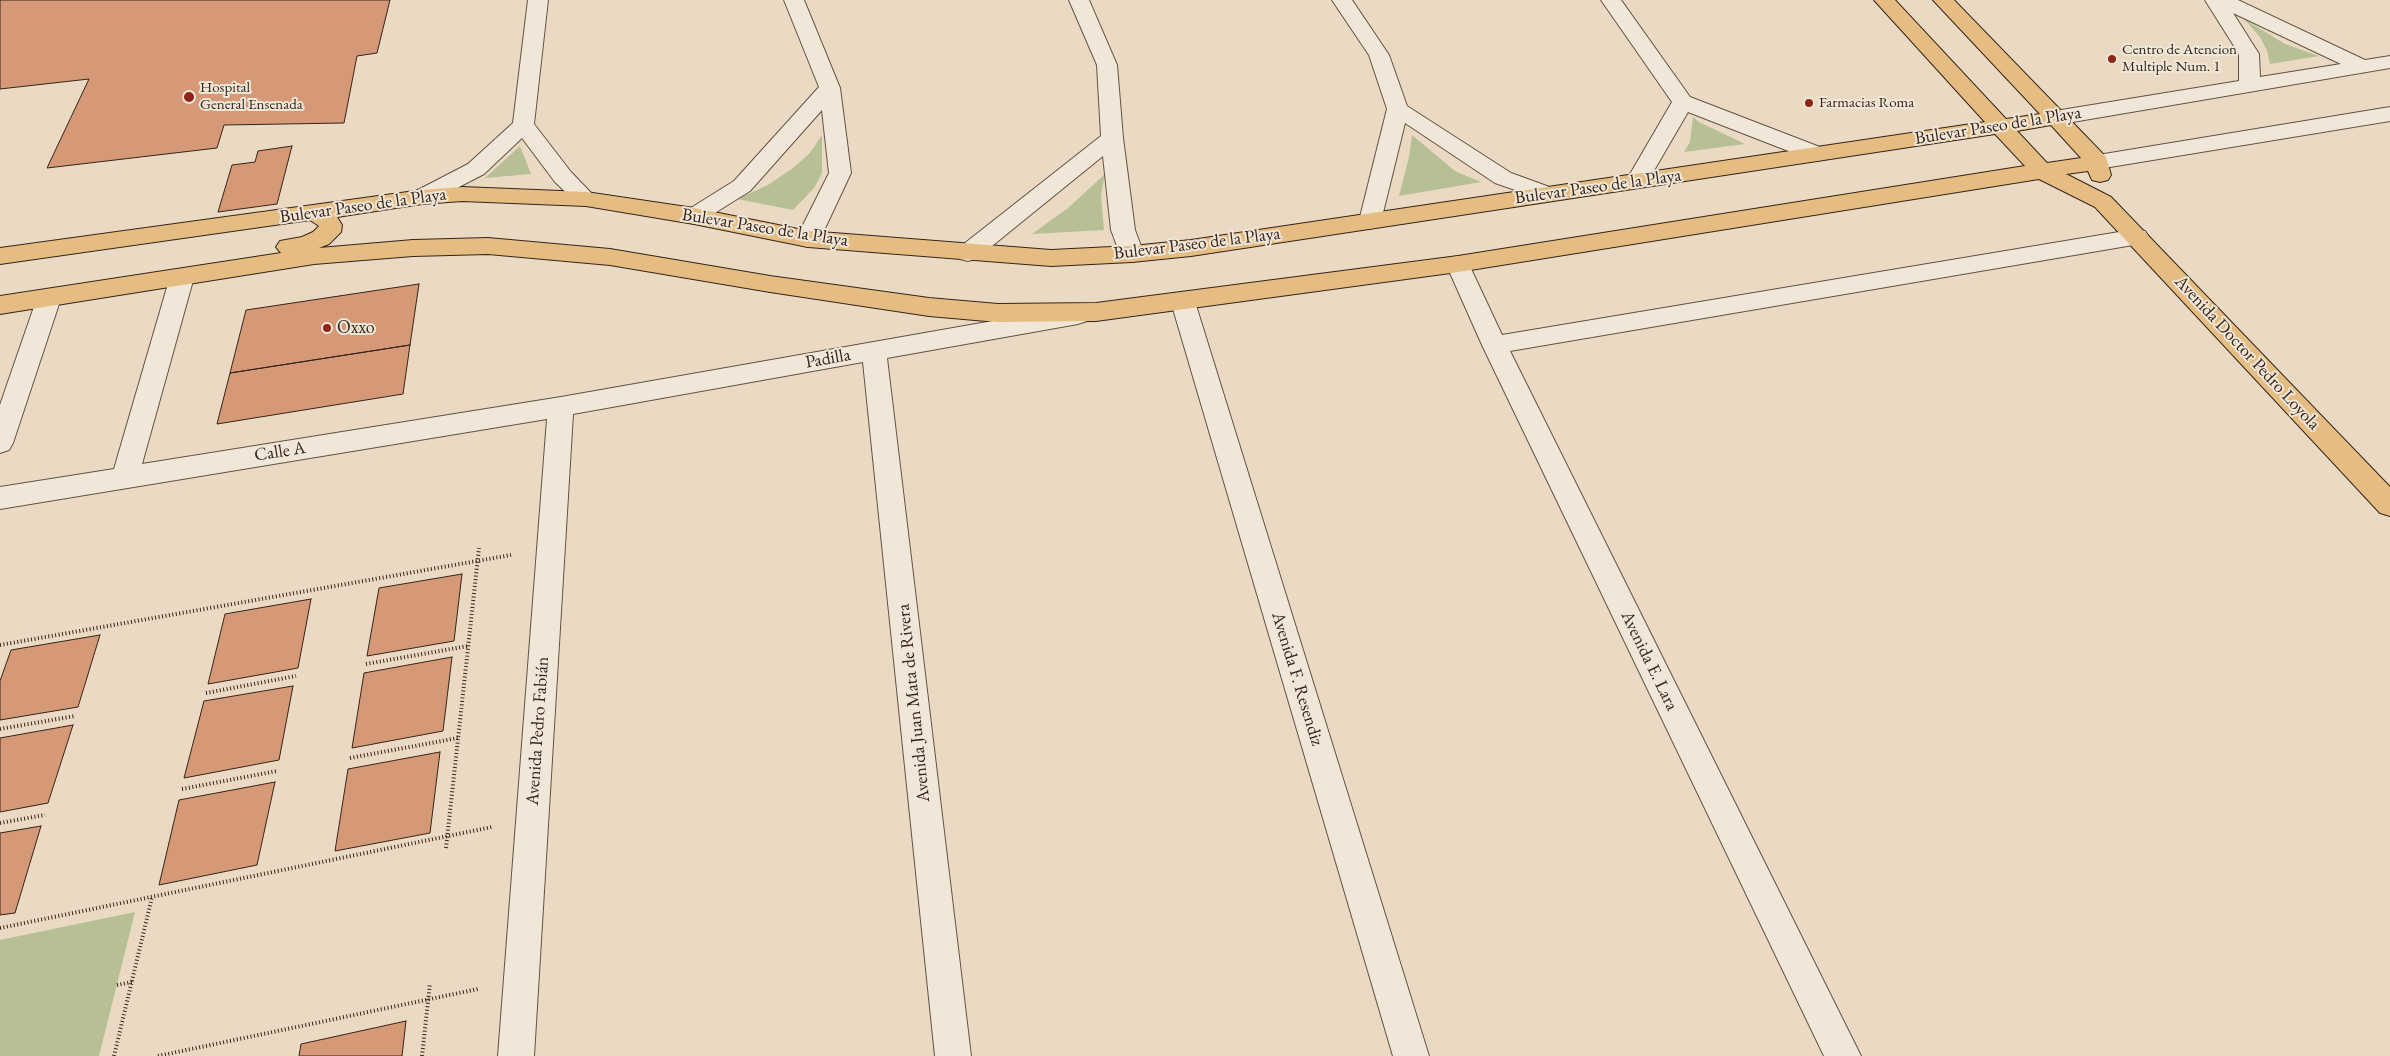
<!DOCTYPE html>
<meta charset="utf-8">
<style>
body{margin:0}
canvas{display:block;background:#eadac3}
</style>
<canvas width="2390" height="1056"></canvas>
<script>
const ctx = document.querySelector('canvas').getContext('2d');
ctx.lineJoin = 'round';
function fillPath(path, color) { ctx.fillStyle = color; ctx.fill(path, 'evenodd'); }
const toPath = rows => new Path2D(rows.map(r => 'M' + r).join(''));
function trace(path, color, width, dash) { ctx.strokeStyle = color; ctx.lineWidth = width; ctx.lineCap = dash ? 'butt' : 'round'; ctx.setLineDash(dash || []); ctx.stroke(path); }
function write(font, color, halo, rows, align = 'center') {
  ctx.font = font + ' "EB Garamond",serif'; ctx.lineWidth = 4; ctx.setLineDash([]); ctx.textBaseline = 'middle'; ctx.strokeStyle = halo; ctx.fillStyle = color; for (const [text, x, y, turn = 0] of rows) {
    ctx.save(); ctx.translate(x, y); ctx.rotate((+turn || 0) * Math.PI / 180); ctx.textAlign = isNaN(turn) ? turn : align; if (halo) ctx.strokeText(text, 0, 0); ctx.fillText(text, 0, 0); ctx.restore();
  }
}
const green = toPath([
 [2244,19,2285,44,2319,56,2270,64,2267,51,2260,37],
 [1693,117,1699,122,1745,144,1684,152,1690,142],
 [822,135,822,173,814,188,793,210,737,199,768,185,793,168,810,153],
 [1412,135,1455,171,1481,182,1399,196,1409,157],
 [520,146,531,174,485,178],
 [1105,174,1101,195,1104,230,1032,234,1068,208],
 [135,912,99,1056,0,1056,0,940]
]);
const building = toPath([
 [0,0,390,0,377,53,357,56,344,123,224,125,217,148,47,168,89,79,0,89,0,0],
 [292,146,277,204,218,212,232,165,255,162,258,151,292,146],
 [419,284,410,345,230,373,246,310,419,284],
 [410,345,403,394,217,424,230,373,410,345],
 [462,574,454,641,367,656,379,588,462,574],
 [311,599,298,668,208,684,225,614,311,599],
 [100,635,78,707,0,720,0,681,11,650,100,635],
 [452,657,443,731,352,748,364,673,452,657],
 [293,686,279,760,184,778,204,701,293,686],
 [73,725,48,803,0,812,0,738,73,725],
 [440,752,430,833,335,851,348,769,440,752],
 [275,782,257,865,159,885,179,800,275,782],
 [41,826,15,913,0,915,0,833,41,826],
 [406,1021,402,1056,299,1056,301,1044,406,1021]
]);
const path = toPath([
 [0,645,511,555],
 [366,664,468,646],
 [206,693,296,676],
 [0,729,75,716],
 [350,758,458,738],
 [182,789,277,771],
 [0,823,45,815],
 [446,848,479,548],
 [0,928,492,827],
 [117,985,132,982],
 [114,1056,152,897],
 [158,1056,478,989],
 [422,1056,430,983]
]);
const minor = toPath([
 [528,0,548,0,534,124,571,172,597,199,594,204,586,206,578,204,555,182,522,138,484,174,430,202,422,204,414,202,411,197,414,192,468,164,513,123,528,0],
 [784,0,804,0,840,88,851,173,820,239,816,245,808,247,800,245,796,239,829,173,822,110,750,191,702,221,694,224,686,221,683,216,686,211,734,181,819,87,784,0],
 [1069,0,1089,0,1117,65,1123,138,1135,230,1144,254,1140,260,1132,262,1124,260,1120,254,1111,230,1103,156,976,259,968,261,960,259,956,253,960,247,1101,136,1097,65,1069,0],
 [1332,0,1352,0,1389,55,1407,106,1511,173,1555,189,1558,194,1555,199,1547,201,1495,183,1405,123,1381,221,1378,226,1370,229,1362,226,1359,221,1387,109,1369,55,1332,0],
 [1601,0,1621,0,1690,97,1825,149,1828,154,1825,159,1817,161,1809,159,1688,112,1645,186,1637,188,1629,186,1626,181,1672,102,1601,0],
 [2205,0,2238,0,2365,60,2390,56,2390,68,2055,125,2047,123,2044,118,2047,113,2055,111,2239,81,2239,54,2205,0],
 [2233,13,2341,64,2260,77,2259,54,2233,13],
 [2390,107,2390,121,2098,169,2090,167,2087,162,2090,157,2098,155,2390,107],
 [2137,229,2145,231,2149,237,2145,243,1510,351,1861,1056,1824,1056,1482,345,1446,264,1450,258,1458,256,1466,258,1502,335,2137,229],
 [182,269,190,271,194,277,142,464,561,397,1078,306,1087,309,1090,315,1087,321,1078,324,887,358,971,1056,935,1056,863,362,573,414,534,1056,498,1056,547,419,0,509,0,487,114,469,170,277,174,271,182,269],
 [49,290,57,292,61,298,13,443,9,450,0,453,0,405,37,298,41,292,49,290],
 [1183,293,1192,296,1195,302,1429,1056,1393,1056,1171,302,1174,296,1183,293]
]);
const major = toPath([
 [1874,0,1895,0,2006,119,2040,114,1933,0,1954,0,2106,157,2111,175,2108,180,2100,182,2092,180,2088,171,2066,174,2111,197,2390,487,2390,516,2380,513,2095,207,2039,179,1458,272,1096,321,998,322,929,316,770,292,610,265,488,254,413,256,314,264,0,314,0,296,281,253,276,247,280,241,302,237,313,232,319,226,310,220,0,264,0,248,422,190,462,187,586,192,694,208,808,231,1051,250,1132,246,1191,240,1985,122,1874,0],
 [2051,125,2081,158,2047,163,2017,131,2051,125],
 [1995,134,2025,166,1458,256,1096,303,998,304,929,298,770,276,610,249,488,238,413,240,319,248,329,244,341,232,342,225,337,217,422,204,462,201,586,206,694,224,808,247,1051,266,1132,262,1191,256,1995,134]
]);
const markers = [
 [2112,59,5,"#8f2418"],
 [189,97,6,"#8f2418"],
 [1809,103,5,"#8f2418"],
 [327,328,5,"#8f2418"]
];
const farPoinames = [
 ["Centro de Atencion",2122,50],
 ["Multiple Num. 1",2122,67],
 ["Hospital",200,88],
 ["General Ensenada",200,105],
 ["Farmacias Roma",1819,103]
];
const streetNames = [
 ["Bulevar Paseo de la Playa",1998,126,-9],
 ["Bulevar Paseo de la Playa",1598,187,-8],
 ["Bulevar Paseo de la Playa",363,206,-8],
 ["Bulevar Paseo de la Playa",765,228,9],
 ["Bulevar Paseo de la Playa",1197,244,-7],
 ["Avenida Doctor Pedro Loyola",2247,353,47],
 ["Padilla",828,359,-10],
 ["Calle A",280,452,-9],
 ["Avenida E. Lara",1649,661,64],
 ["Avenida F. Resendiz",1297,679,73],
 ["Avenida Juan Mata de Rivera",914,703,-96],
 ["Avenida Pedro Fabián",538,731,-86]
];
const poiNames = [
 ["Oxxo",337,328]
];
fillPath(green, '#b6c094');
fillPath(building, '#d59978');
trace(building, '#362418', 1);
trace(minor, '#635243', 2);
trace(major, '#362418', 2);
trace(path, '#362418', 4, [1, 2.5]);
fillPath(minor, '#f1e7d8');
fillPath(major, '#e5bd82');
for (const [x, y, r, color] of markers) { const dot = new Path2D(); dot.arc(x, y, r, 0, 2 * Math.PI); ctx.fillStyle = color; ctx.fill(dot); trace(dot, '#f1e7d8', 2); }
write('15px', '#362418', '#f1e7d8', farPoinames, 'left');
write('18px', '#362418', '#f1e7d8', streetNames);
write('18px', '#362418', '#f1e7d8', poiNames, 'left');
</script>
